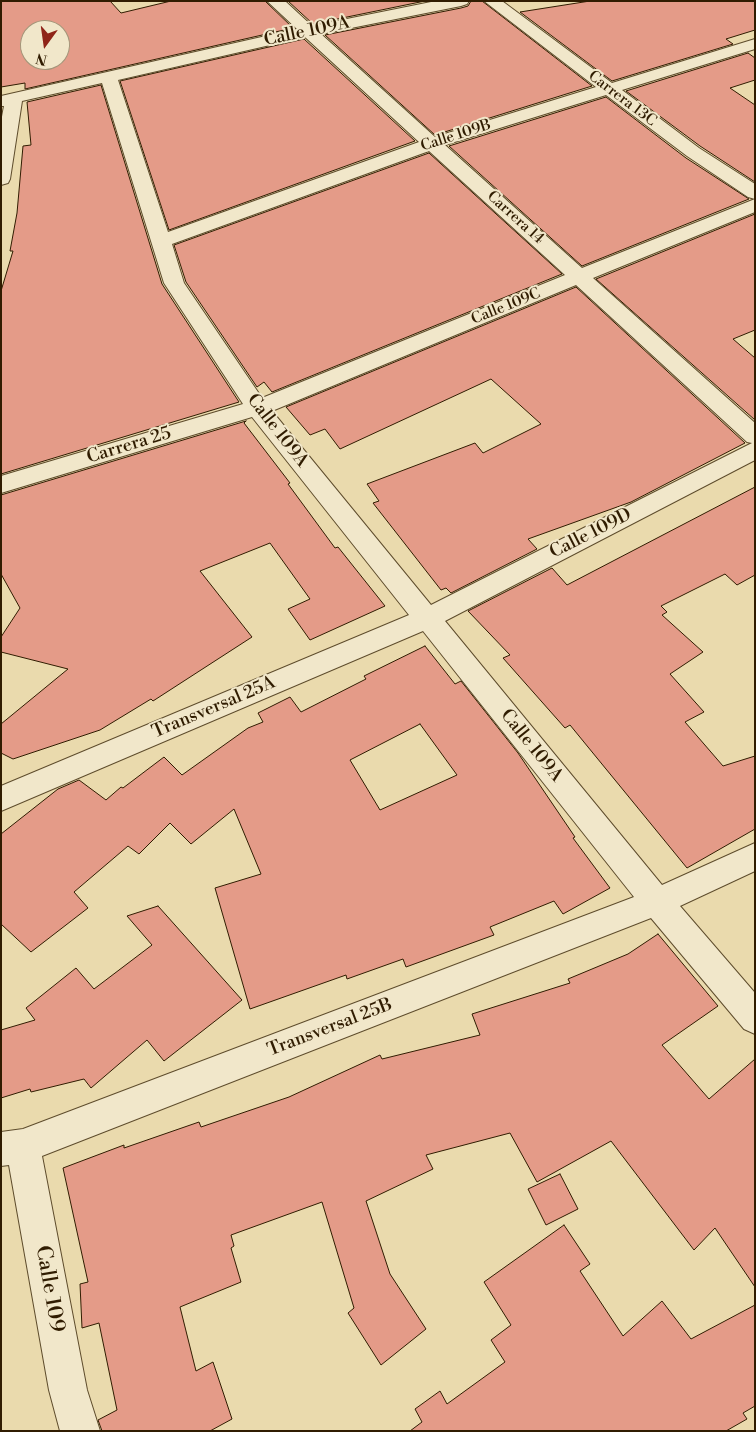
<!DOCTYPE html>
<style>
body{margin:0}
#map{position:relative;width:756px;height:1432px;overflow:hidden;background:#eadaad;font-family:"Libre Bodoni",serif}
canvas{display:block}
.frame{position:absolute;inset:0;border:2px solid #301c01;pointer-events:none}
.north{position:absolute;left:20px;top:20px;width:50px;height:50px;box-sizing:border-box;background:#f1e7ca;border:1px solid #a4967a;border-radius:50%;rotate:194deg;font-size:14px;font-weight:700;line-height:20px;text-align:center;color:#301c01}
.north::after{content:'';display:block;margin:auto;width:18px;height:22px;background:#8f2418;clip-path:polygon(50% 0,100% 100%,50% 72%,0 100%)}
</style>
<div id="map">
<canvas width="756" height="1432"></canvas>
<div class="frame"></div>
<div class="north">N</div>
</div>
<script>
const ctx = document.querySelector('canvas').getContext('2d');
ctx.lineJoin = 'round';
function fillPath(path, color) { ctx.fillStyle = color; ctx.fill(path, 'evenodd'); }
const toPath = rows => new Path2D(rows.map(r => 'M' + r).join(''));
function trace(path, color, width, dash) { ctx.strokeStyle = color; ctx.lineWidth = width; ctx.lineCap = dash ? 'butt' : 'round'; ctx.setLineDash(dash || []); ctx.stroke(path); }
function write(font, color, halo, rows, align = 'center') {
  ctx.font = font + ' "Libre Bodoni",serif'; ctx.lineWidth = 4; ctx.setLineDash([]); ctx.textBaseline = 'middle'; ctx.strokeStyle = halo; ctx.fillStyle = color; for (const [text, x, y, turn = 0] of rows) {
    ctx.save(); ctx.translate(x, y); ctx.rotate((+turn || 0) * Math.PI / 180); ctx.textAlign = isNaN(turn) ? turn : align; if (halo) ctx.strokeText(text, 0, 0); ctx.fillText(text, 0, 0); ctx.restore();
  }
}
const building = toPath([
 [1,1,110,1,121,13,171,1,265,1,293,28,25,89,25,83,1,87,1,1],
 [30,30,60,30,60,60,30,60,30,30],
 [288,1,425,1,313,24,288,1],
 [471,1,482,1,592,86,435,135,325,35,461,8,468,6,471,1],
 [590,1,755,1,755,30,726,39,733,44,612,81,520,12,590,1],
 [304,39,415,141,169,230,120,81,304,39],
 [748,53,755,58,755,80,730,88,755,105,755,182,700,146,626,91,748,53],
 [101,85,162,284,239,402,1,474,1,291,13,251,10,251,17,213,23,146,31,145,27,102,101,85],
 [606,97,686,158,749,199,582,266,449,146,606,97],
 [429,153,562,274,272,392,264,382,257,387,186,282,174,245,429,153],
 [755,214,755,330,733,339,755,358,755,420,596,279,755,214],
 [576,287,745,443,631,502,528,539,537,549,451,593,446,588,441,590,373,503,379,501,367,484,475,443,483,453,541,424,491,379,340,449,325,429,310,435,286,407,576,287],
 [246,421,244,423,290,483,288,484,335,548,338,547,385,606,310,640,288,609,310,599,270,543,200,571,252,637,153,701,151,699,100,730,13,759,1,753,1,724,68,669,1,652,1,637,20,608,1,574,1,495,246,421],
 [755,487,755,575,737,585,725,574,661,606,667,612,662,615,703,652,670,674,704,712,685,722,723,766,755,756,755,829,687,868,570,725,565,728,503,658,510,655,468,611,552,568,567,585,755,487],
 [425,646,455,684,461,681,518,753,575,837,573,838,610,888,563,914,554,901,490,927,494,935,406,967,403,959,347,979,346,975,250,1009,215,888,261,874,234,809,191,844,170,823,139,854,128,846,74,892,88,908,31,952,1,924,1,834,58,789,79,780,106,800,121,787,123,788,164,757,182,775,248,728,263,722,258,713,290,697,301,712,366,679,364,676,425,646],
 [420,724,457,775,380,810,350,760,420,724],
 [158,906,242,1000,164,1061,147,1040,91,1088,84,1079,31,1092,30,1089,1,1098,1,1030,35,1020,26,1008,76,968,94,989,152,945,127,916,158,906],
 [658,934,718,1006,662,1045,709,1099,755,1059,755,1287,715,1228,694,1250,611,1141,537,1182,510,1133,426,1155,433,1169,366,1201,390,1274,426,1329,381,1365,348,1313,354,1308,322,1202,231,1235,234,1246,231,1248,241,1282,180,1307,196,1371,213,1362,232,1419,210,1431,102,1431,98,1420,117,1410,99,1323,82,1328,80,1284,88,1282,63,1168,124,1145,124,1148,199,1122,201,1127,289,1097,380,1055,382,1059,480,1035,472,1014,570,983,568,979,628,954,658,934],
 [560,1174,578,1209,546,1225,528,1189,560,1174],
 [564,1225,590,1264,580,1271,623,1336,662,1301,691,1339,755,1305,755,1406,743,1413,747,1419,726,1431,410,1431,422,1422,415,1409,440,1391,447,1404,505,1362,491,1340,511,1325,484,1282,564,1225]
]);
const minor = toPath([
 [267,1,285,1,312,26,436,1,469,1,467,4,461,6,321,34,435,137,596,87,484,1,502,1,612,83,755,39,755,49,622,90,699,148,755,184,755,199,748,197,687,156,606,95,445,145,582,268,755,199,755,212,593,278,755,423,755,460,445,621,662,885,755,843,755,871,680,906,755,993,755,1034,744,1029,651,918,42,1156,87,1390,100,1431,60,1431,49,1390,9,1165,1,1166,1,1132,23,1129,634,897,423,631,1,811,1,786,409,615,252,417,1,493,1,476,243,404,164,283,102,83,22,101,10,179,8,183,1,185,1,122,4,106,1,106,1,96,297,29,267,1],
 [305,37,419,142,168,232,118,80,305,37],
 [429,151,565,275,262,398,184,283,172,244,429,151],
 [576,285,747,442,752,443,431,605,272,411,576,285]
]);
const farStreetnames = [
 ["Carrera 13C",622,99,37],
 ["Calle 109B",456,136,-18],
 ["Carrera 14",515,218,42],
 ["Calle 109C",506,307,-22]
];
const streetNames = [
 ["Calle 109A",307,32,-12],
 ["Calle 109A",277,431,52],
 ["Carrera 25",129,446,-17],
 ["Calle 109D",591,534,-27],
 ["Transversal 25A",214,708,-23],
 ["Calle 109A",531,746,51],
 ["Transversal 25B",330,1028,-21]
];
const nearStreetnames = [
 ["Calle 109",49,1289,80]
];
fillPath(building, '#e49b88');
trace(building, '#301c01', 1);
trace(minor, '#5e4c2c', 2);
fillPath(minor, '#f1e7ca');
write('15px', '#301c01', '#f1e7ca', farStreetnames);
write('18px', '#301c01', '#f1e7ca', streetNames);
write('21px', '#301c01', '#f1e7ca', nearStreetnames);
</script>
